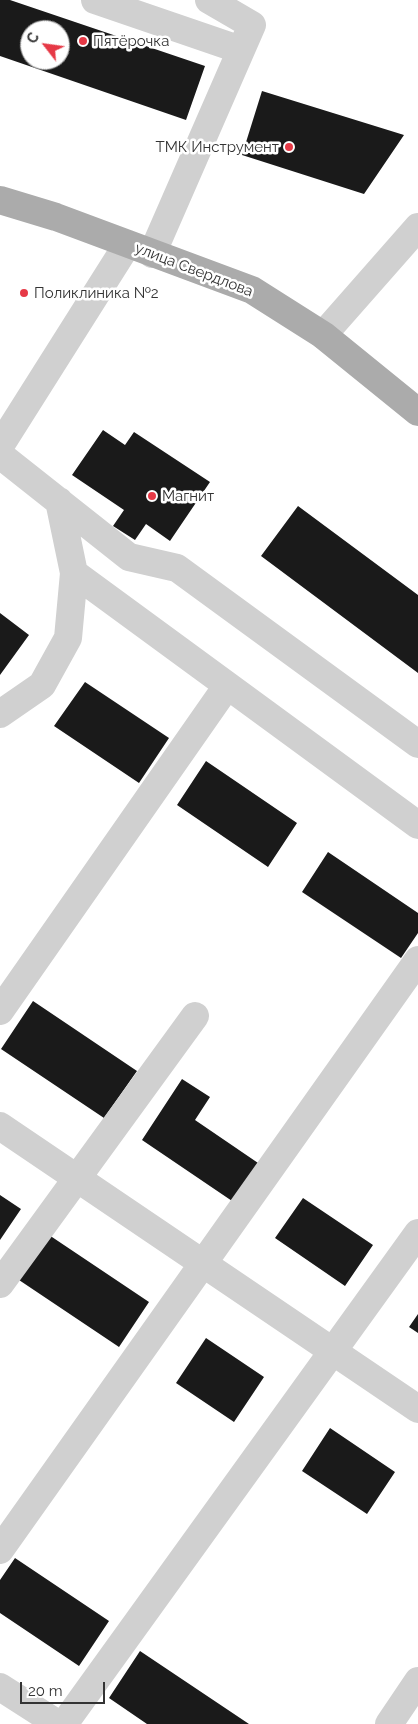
<!DOCTYPE html>
<meta charset="utf-8">
<style>
body{margin:0}
#map{position:relative;width:418px;height:1724px;overflow:hidden;background:#fff;font-family:Raleway,sans-serif}
canvas{display:block}
.north{position:absolute;left:20px;top:20px;width:50px;height:50px;box-sizing:border-box;background:#fff;border:1px solid #adadad;border-radius:50%;rotate:300deg;font-size:14px;font-weight:700;line-height:20px;text-align:center;color:#333}
.north::after{content:'';display:block;margin:auto;width:18px;height:22px;background:#e63946;clip-path:polygon(50% 0,100% 100%,50% 72%,0 100%)}
.scale{position:absolute;left:20px;top:1682px;width:85px;height:22px;box-sizing:border-box;border:2px solid #333;border-top:0;padding-left:6px;font-size:15px;line-height:18px;white-space:nowrap;color:#333;-webkit-text-stroke:4px #fff;paint-order:stroke}
</style>
<div id="map">
<canvas width="418" height="1724"></canvas>
<div class="north">С</div>
<div class="scale">20 m</div>
</div>
<script>
const ctx = document.querySelector('canvas').getContext('2d');
ctx.lineJoin = 'round';
function fillPath(path, color) { ctx.fillStyle = color; ctx.fill(path, 'evenodd'); }
const toPath = rows => new Path2D(rows.map(r => 'M' + r).join(''));
function trace(path, color, width, dash) { ctx.strokeStyle = color; ctx.lineWidth = width; ctx.lineCap = dash ? 'butt' : 'round'; ctx.setLineDash(dash || []); ctx.stroke(path); }
function write(font, color, halo, rows, align = 'center') {
  ctx.font = font + ' Raleway,sans-serif'; ctx.lineWidth = 5; ctx.setLineDash([]); ctx.textBaseline = 'middle'; ctx.strokeStyle = halo; ctx.fillStyle = color; for (const [text, x, y, turn = 0] of rows) {
    ctx.save(); ctx.translate(x, y); ctx.rotate((+turn || 0) * Math.PI / 180); ctx.textAlign = isNaN(turn) ? turn : align; if (halo) ctx.strokeText(text, 0, 0); ctx.fillText(text, 0, 0); ctx.restore();
  }
}
const building = toPath([
 [0,0,10,0,205,66,186,120,0,56],
 [30,30,60,30,60,60,30,60],
 [262,91,404,135,364,194,242,155],
 [103,430,125,445,134,432,210,482,170,541,146,524,135,540,113,526,124,510,72,475],
 [298,506,418,595,418,673,261,556],
 [0,613,29,635,0,675],
 [85,682,169,738,139,783,54,726],
 [206,761,297,823,268,867,177,805],
 [328,852,418,913,418,933,401,958,302,892],
 [33,1001,137,1071,104,1118,1,1049],
 [182,1079,210,1097,195,1120,261,1165,235,1203,142,1140],
 [0,1195,21,1209,0,1240],
 [303,1198,373,1245,345,1286,275,1238],
 [49,1235,149,1302,119,1347,19,1280],
 [418,1314,418,1333,409,1327],
 [206,1338,264,1377,234,1422,176,1383],
 [330,1428,395,1472,367,1514,302,1471],
 [15,1558,109,1621,79,1666,0,1613,0,1580],
 [140,1651,249,1724,147,1724,109,1698]
]);
const minor = toPath([
 [95,0,241,50],
 [152,254,252,25,209,0],
 [323,335,418,227],
 [0,446,127,245],
 [0,455,129,557,177,568,418,744],
 [59,501,74,573,418,825],
 [0,714,42,685,68,638,74,573],
 [0,1011,227,686],
 [0,1126,418,1409],
 [0,1284,195,1016],
 [0,1550,418,960],
 [0,1687,58,1724],
 [64,1724,418,1233],
 [389,1724,418,1681]
]);
const major = toPath([
 [0,200,56,217,252,290,323,335,418,412]
]);
const markers = [
 [83,41,5,"#e63946"],
 [289,147,5,"#e63946"],
 [24,293,5,"#e63946"],
 [152,496,5,"#e63946"]
];
const poiNames = [
 ["Пятёрочка",93,41],
 ["ТМК Инструмент",279,147,"right"],
 ["Поликлиника №2",34,293],
 ["Магнит",162,496]
];
const streetNames = [
 ["улица Свердлова",194,270,21]
];
fillPath(building, '#1a1a1a');
trace(minor, '#d0d0d0', 28);
trace(major, '#ababab', 28);
for (const [x, y, r, color] of markers) { const dot = new Path2D(); dot.arc(x, y, r, 0, 2 * Math.PI); ctx.fillStyle = color; ctx.fill(dot); trace(dot, '#fff', 2); }
write('15px', '#333', '#fff', poiNames, 'left');
write('15px', '#333', '#fff', streetNames);
</script>
